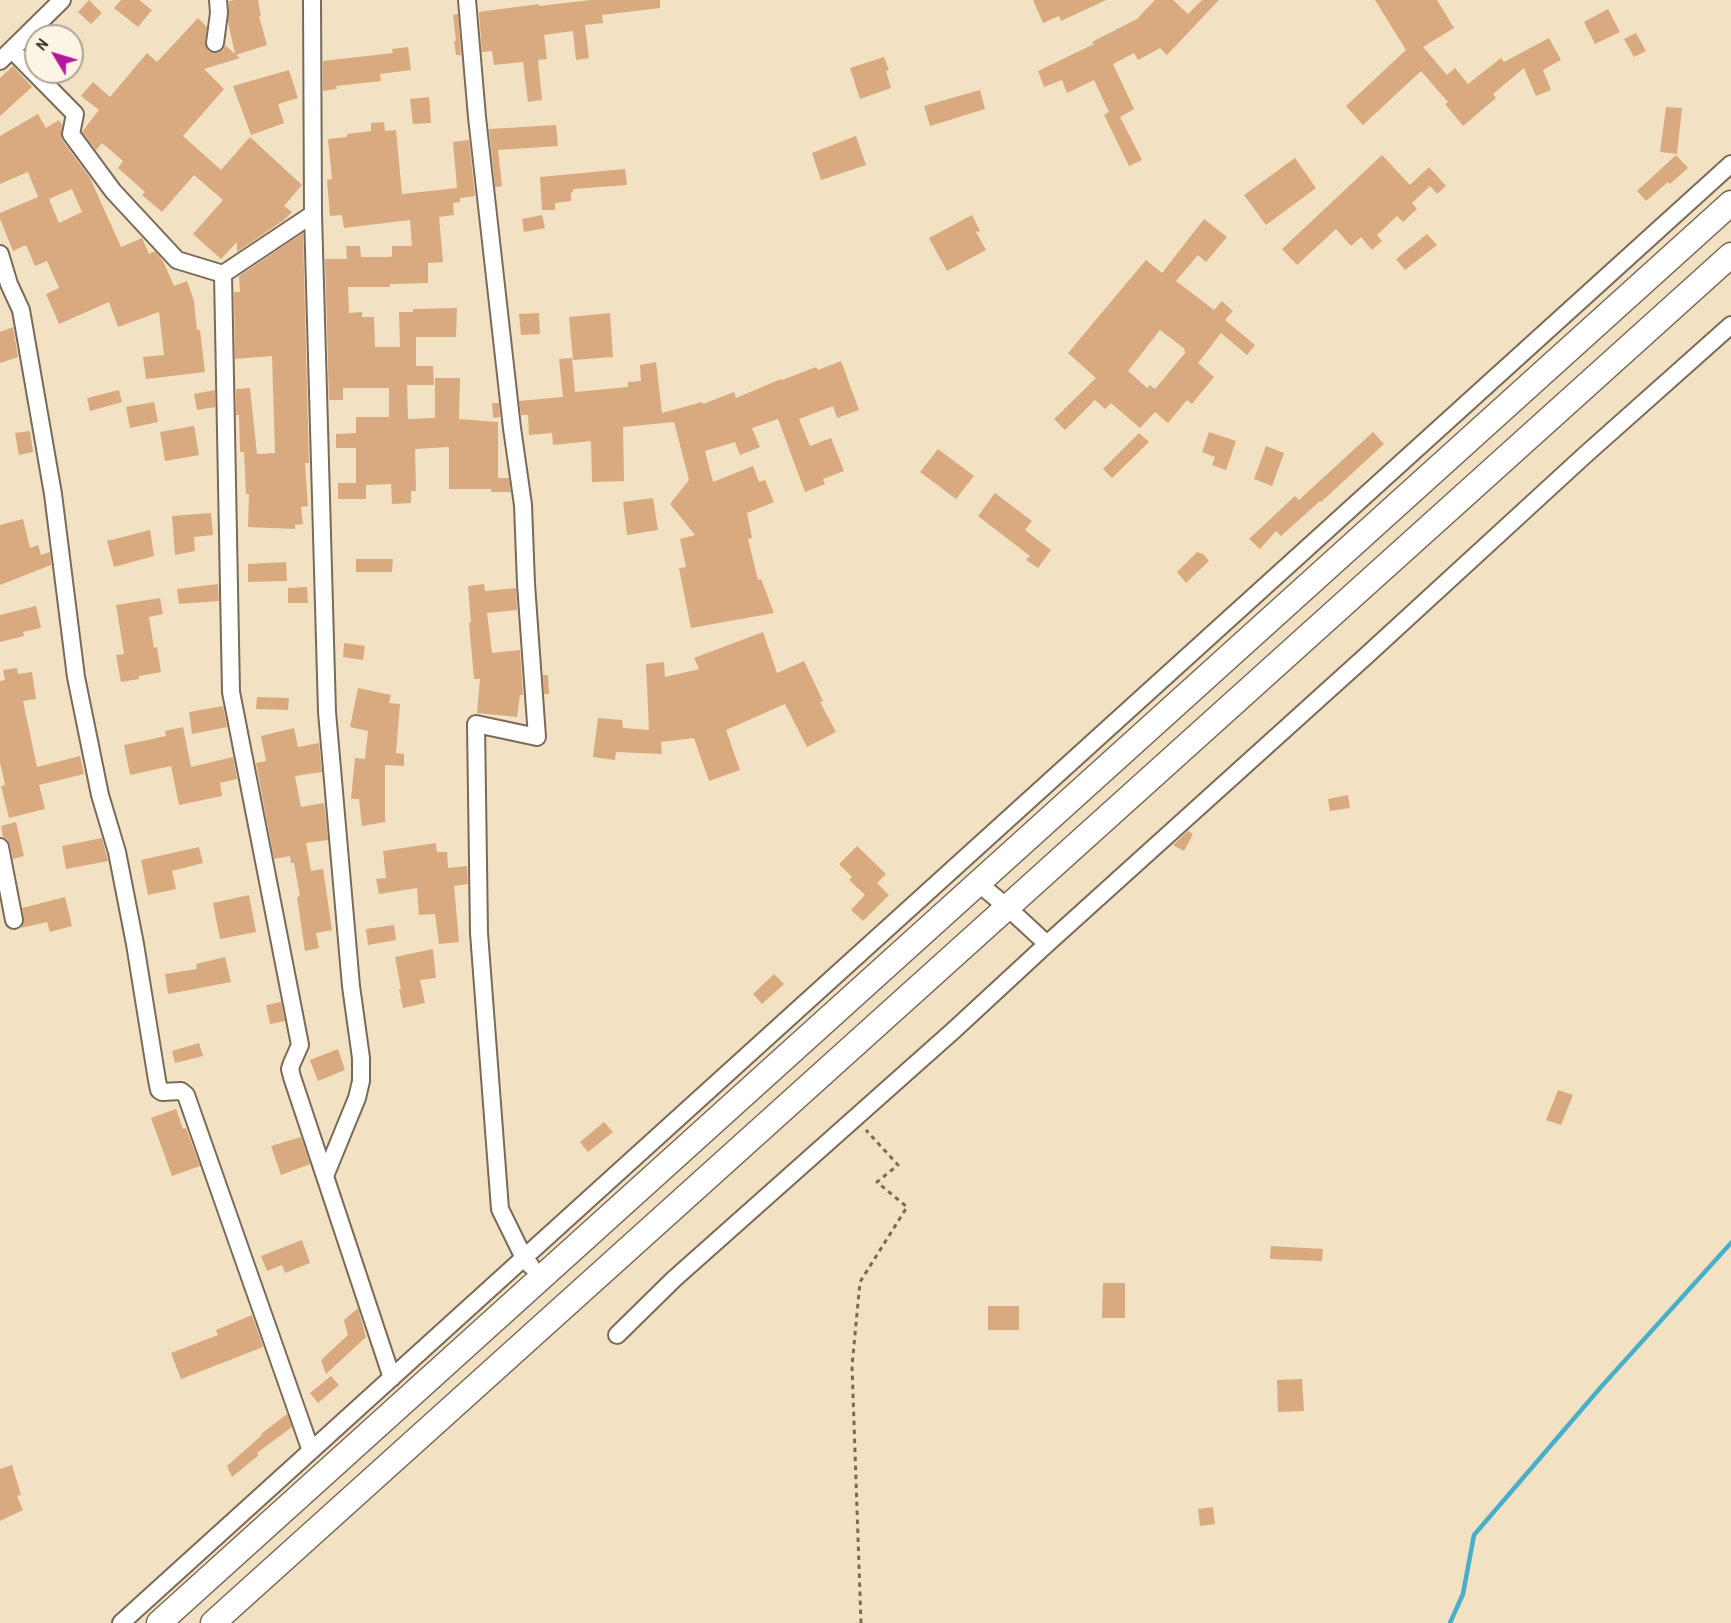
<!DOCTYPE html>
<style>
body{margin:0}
#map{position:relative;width:1731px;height:1623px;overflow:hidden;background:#f2e2c3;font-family:"Patrick Hand",sans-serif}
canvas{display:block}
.north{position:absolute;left:24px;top:24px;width:60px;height:60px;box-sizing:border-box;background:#fcf5e5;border:2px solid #afa495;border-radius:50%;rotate:308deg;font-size:16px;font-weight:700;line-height:24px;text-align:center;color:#3b2a1e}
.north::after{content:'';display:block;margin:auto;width:21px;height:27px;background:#b5179e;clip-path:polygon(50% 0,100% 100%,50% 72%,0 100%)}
</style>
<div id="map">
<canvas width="1731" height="1623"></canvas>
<div class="north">N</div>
</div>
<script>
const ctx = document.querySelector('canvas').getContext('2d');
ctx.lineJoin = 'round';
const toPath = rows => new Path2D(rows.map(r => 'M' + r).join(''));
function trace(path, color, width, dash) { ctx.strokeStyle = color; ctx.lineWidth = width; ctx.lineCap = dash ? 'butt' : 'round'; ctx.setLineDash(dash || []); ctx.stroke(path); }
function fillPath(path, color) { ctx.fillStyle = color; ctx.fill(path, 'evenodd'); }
const stream = toPath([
 [1450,1623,1463,1594,1474,1535,1601,1387,1731,1243]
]);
const building = toPath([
 [89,0,102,13,91,24,78,12],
 [121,0,139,0,152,10,138,27,114,8],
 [235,0,258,0,261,16,259,16,267,45,236,55,240,58,204,69,224,89,183,136,221,170,250,137,302,185,284,206,292,212,284,220,237,252,237,242,221,259,193,234,223,200,194,175,162,212,142,195,145,192,118,168,123,161,102,143,96,150,82,132,99,110,81,96,93,82,110,97,147,53,157,62,198,18,207,27,205,42,208,51,213,53,218,53,223,50,225,45,235,54,228,22,229,1],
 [591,0,660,0,660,8,602,15,603,23,585,25,589,58,576,60,573,31,544,35,547,59,538,60,542,100,528,102,523,62,494,65,492,51,482,52,479,12,539,4,539,6],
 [1033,0,1106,0,1061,21,1059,16,1043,23],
 [1155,0,1173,0,1188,14,1202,0,1219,0,1167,55,1160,48,1138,60,1134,53,1113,64,1134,109,1120,117,1142,160,1129,166,1104,115,1109,112,1094,80,1067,93,1062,80,1044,87,1038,71,1094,44,1092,42,1137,19],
 [1375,0,1437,0,1454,28,1423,47,1447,75,1455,68,1468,84,1501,58,1504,62,1549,38,1561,60,1543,70,1551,90,1536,96,1524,68,1493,94,1496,98,1463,126,1445,104,1448,102,1421,71,1363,125,1346,106,1406,50],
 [1608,9,1620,32,1595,44,1584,22],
 [458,14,461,55,456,55,454,41,456,41,453,15],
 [1636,33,1646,51,1634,57,1624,39],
 [408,47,411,70,380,74,381,81,336,86,337,89,323,91,323,61,393,53,392,49],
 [884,57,889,70,886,71,891,88,860,99,850,68],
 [13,66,32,87,0,116,0,78],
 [289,70,298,98,278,104,284,123,251,135,233,86],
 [980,90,985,109,930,126,924,106],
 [429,97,431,123,413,124,410,99],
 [1666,107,1682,108,1677,154,1660,152],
 [38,114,46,128,59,120,62,125,61,136,62,140,90,178,121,247,142,238,149,254,155,251,163,261,174,286,187,281,194,301,197,330,200,330,205,372,146,379,143,357,164,355,159,312,118,327,109,302,59,324,46,294,59,288,47,261,35,266,26,245,13,251,0,219,0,213,38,197,28,172,0,184,0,136],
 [72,189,82,212,59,223,49,199],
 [384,122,385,131,396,130,402,194,457,188,453,142,469,140,475,196,460,198,460,202,453,203,454,215,439,217,443,262,428,263,428,283,390,284,390,287,348,287,349,313,362,312,362,317,374,317,375,347,400,347,399,312,413,312,413,309,457,308,456,337,416,337,416,366,433,366,434,385,407,385,408,419,435,418,435,378,460,378,459,419,498,422,498,478,509,478,511,492,491,492,491,489,449,489,449,447,415,449,416,491,411,491,411,503,392,504,391,484,366,485,366,499,338,499,338,483,356,483,356,448,336,448,336,434,356,433,356,417,389,417,389,388,343,388,343,400,329,400,325,259,347,259,346,246,360,246,361,257,390,257,392,256,392,246,412,246,410,220,344,228,342,215,330,216,327,180,332,179,328,139,347,137,347,134,371,131,371,123],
 [556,125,558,146,498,150,502,186,495,187,496,194,489,129],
 [856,136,866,165,821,180,812,153],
 [1382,155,1410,185,1429,167,1446,186,1437,194,1430,186,1412,203,1417,209,1403,222,1397,216,1377,235,1382,241,1372,250,1361,237,1351,246,1336,229,1297,265,1282,249],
 [1676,155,1688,168,1670,184,1668,182,1646,201,1637,191],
 [1295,158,1316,188,1266,225,1244,195],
 [625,169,627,185,573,189,573,192,571,193,571,201,555,203,555,210,542,210,540,177],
 [542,215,545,228,524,232,522,219],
 [972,215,980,231,976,232,986,250,947,271,929,238],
 [1204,219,1227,237,1206,262,1198,255,1176,281,1214,310,1222,301,1233,311,1225,320,1255,345,1247,355,1221,333,1198,363,1214,377,1192,404,1187,400,1168,423,1155,412,1140,428,1111,403,1105,409,1095,400,1065,430,1054,419,1096,378,1068,353,1146,260,1162,273],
 [1160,330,1185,349,1184,351,1186,352,1155,389,1150,385,1147,388,1128,371],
 [303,233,309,463,305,463,308,506,301,507,303,524,295,525,295,529,248,527,249,494,246,494,244,452,240,452,239,415,236,415,236,389,250,388,257,454,275,453,272,356,235,359,234,292,240,292,239,276],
 [1427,234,1437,245,1405,270,1396,259],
 [539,313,540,334,521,335,519,314],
 [610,313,613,357,573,360,569,317],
 [13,327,18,357,0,363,0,332],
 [572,358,575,392,628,387,628,382,641,381,640,365,656,362,662,413,702,402,703,404,734,392,736,398,781,379,782,380,816,367,818,370,841,361,859,410,837,418,833,406,799,419,810,446,831,438,844,471,823,479,825,484,805,492,778,419,752,428,760,447,740,455,735,442,705,451,713,482,753,466,759,482,765,480,774,502,747,513,752,538,748,539,758,580,761,579,774,613,691,628,679,568,686,567,680,539,695,535,670,504,689,480,674,422,623,427,624,481,592,482,591,441,553,445,552,433,529,435,528,415,521,415,519,401,563,397,559,359],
 [119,390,122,402,90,411,87,398],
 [215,390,215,407,197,410,194,394],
 [154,402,158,422,130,428,126,407],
 [492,403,499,403,500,417,493,418],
 [194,426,199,455,165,461,160,432],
 [30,431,33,452,19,455,15,433],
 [1209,432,1236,441,1226,470,1212,465,1215,457,1202,452],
 [1373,432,1384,444,1321,502,1320,501,1281,536,1276,531,1260,549,1249,539,1295,496,1299,500],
 [1139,433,1149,442,1112,478,1103,469],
 [1266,446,1284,453,1272,486,1254,479],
 [938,449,974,476,956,499,920,472],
 [995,493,1032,521,1025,530,1051,550,1038,568,1026,560,1030,556,978,516],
 [653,498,658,530,627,535,623,502],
 [211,513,213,535,194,537,195,551,175,555,172,516],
 [23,519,30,548,38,545,41,555,50,552,51,565,0,585,0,525],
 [150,530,154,556,114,567,107,541],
 [1197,552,1203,554,1209,561,1186,583,1177,572],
 [356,559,393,559,392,572,356,572],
 [286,562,287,581,248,582,248,564],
 [218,584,219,601,179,604,177,589],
 [484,584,485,591,516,588,517,610,487,613,492,653,520,650,523,695,520,695,517,717,477,713,480,679,474,679,469,623,471,622,468,586],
 [307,587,308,603,288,603,288,588],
 [160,598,163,614,149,617,154,648,157,647,161,672,139,676,139,679,121,682,116,655,124,654,116,605],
 [36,606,41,628,23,632,24,636,0,642,0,615],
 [763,632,777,673,804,661,823,701,820,702,836,732,807,747,785,704,726,730,740,770,709,781,694,738,661,742,662,754,616,752,615,760,593,757,598,718,622,720,623,728,649,730,646,664,664,662,665,677,699,669,694,658],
 [344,643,365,646,363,660,343,657],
 [17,668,18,674,32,672,36,699,23,701,37,767,80,756,84,774,39,785,45,809,9,818,1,786,5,785,0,762,0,681,5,680,3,670],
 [543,675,548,675,549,694,544,694],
 [358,688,391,695,389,703,400,704,396,753,404,754,404,766,385,765,385,822,362,826,359,799,351,799,355,758,365,759,368,731,350,727],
 [257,697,289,698,288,710,256,709],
 [223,706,227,727,192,734,189,712],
 [183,727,191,767,233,757,237,779,220,783,222,796,179,805,171,766,130,775,124,745,166,736,165,731],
 [294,728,298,747,319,743,322,772,295,776,301,807,324,803,328,840,306,843,311,871,323,869,332,930,316,933,319,948,305,951,297,897,300,896,294,863,291,863,290,856,274,859,256,763,266,761,261,736],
 [1348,795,1350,808,1330,811,1328,799],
 [16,822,24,856,13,859,10,844,8,840,3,837,1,826],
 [1188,831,1193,834,1184,851,1173,845],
 [102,838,108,861,66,869,62,846],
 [436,843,437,852,447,852,448,868,467,866,468,884,454,886,459,942,439,944,435,914,419,915,417,888,379,894,376,879,386,878,383,851],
 [857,846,886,874,877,883,889,895,863,921,851,910,865,895,849,880,852,877,839,864],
 [199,847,203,863,172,871,176,889,148,895,141,860],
 [249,895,256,932,220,939,213,903],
 [65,897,72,926,50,932,47,922,21,928,24,919,22,908],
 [394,925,396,940,368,945,366,929],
 [433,949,436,978,420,980,425,1003,403,1008,399,989,401,989,395,957],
 [225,957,231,982,168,994,165,974,197,969,196,964],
 [774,974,784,984,762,1004,753,994],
 [281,1002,285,1021,270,1024,266,1005],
 [199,1043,203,1056,175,1063,172,1051],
 [338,1049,345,1070,318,1081,310,1060],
 [1558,1090,1573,1095,1561,1125,1546,1120],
 [176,1109,183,1129,186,1128,200,1166,172,1176,151,1118],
 [604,1122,613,1132,588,1152,580,1142],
 [301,1137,310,1164,281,1175,271,1146],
 [302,1240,310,1263,285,1273,282,1265,267,1271,261,1256],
 [1271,1246,1323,1249,1322,1261,1270,1259],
 [1103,1283,1125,1283,1125,1318,1102,1318],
 [988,1306,1019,1306,1019,1330,988,1330],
 [358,1308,366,1337,326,1374,321,1360,348,1335,344,1320],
 [252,1315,263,1347,181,1379,171,1353,218,1335,216,1330],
 [331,1376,339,1385,318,1403,310,1393],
 [1302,1379,1304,1411,1278,1412,1277,1380],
 [287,1414,292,1427,257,1453,259,1455,232,1477,227,1466,262,1435,261,1434],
 [12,1465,21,1495,17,1496,23,1510,0,1521,0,1469],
 [1213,1507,1215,1524,1200,1526,1198,1509]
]);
const path = toPath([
 [861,1623,852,1366,860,1282,907,1207,877,1182,898,1165,866,1130]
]);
const street = toPath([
 [312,0,313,214,327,712,351,986,361,1058,361,1081,357,1098,325,1176],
 [467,0,477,117,512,428,523,505,526,584,537,737,476,724,479,933,500,1209,524,1258,531,1266],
 [215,43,219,13,218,0],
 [12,50,75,114,71,134,113,191,177,260,223,274,231,692,300,1045,292,1063,290,1069,292,1077,392,1378],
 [0,61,62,0],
 [0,254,9,284,21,310,53,494,76,677,100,795,117,852,135,944,157,1080,159,1090,162,1092,181,1091,186,1095,311,1451],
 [223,274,313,214],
 [0,847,14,920],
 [978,883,1007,907,1047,944],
 [617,1335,674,1279,954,1030,1047,944,1366,656,1585,455,1731,325],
 [121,1623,1731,164]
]);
const secondary = toPath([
 [159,1623,1731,203],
 [213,1623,1731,255]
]);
trace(stream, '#48afc8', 4.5);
fillPath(building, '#d9aa80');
trace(street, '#7b6a58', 20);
trace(secondary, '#7b6a58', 27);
trace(path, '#7b6a58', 3, [4.5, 4.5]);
trace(street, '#fff', 16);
trace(secondary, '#fff', 24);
</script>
